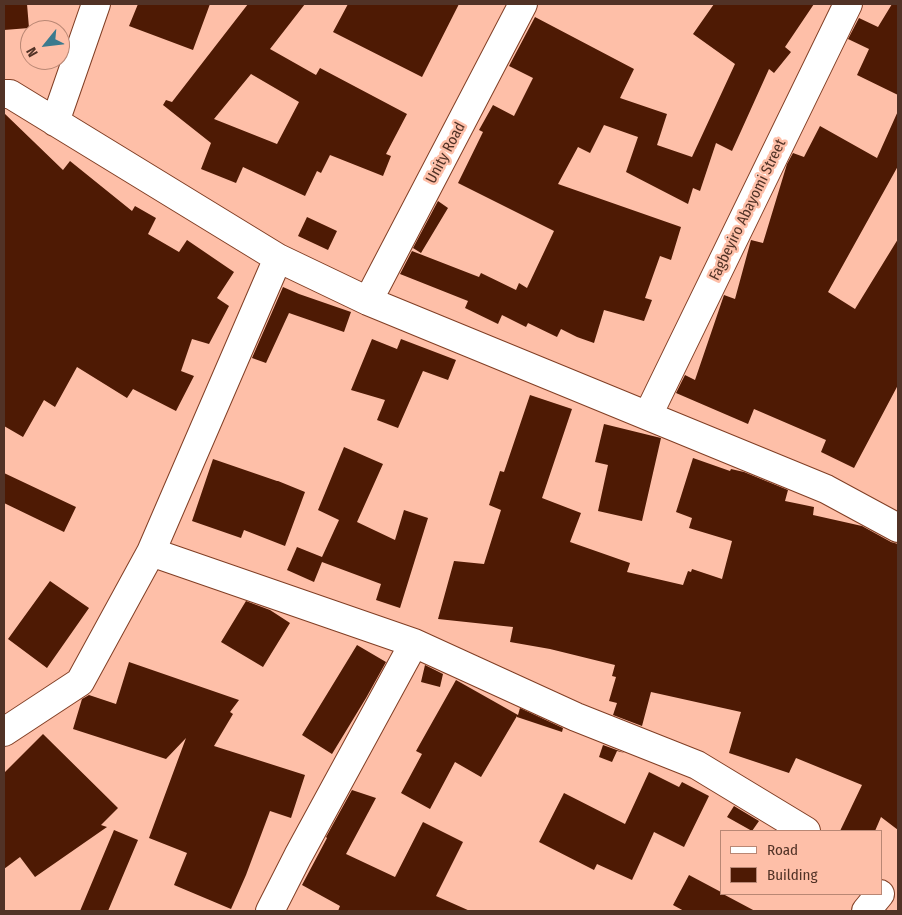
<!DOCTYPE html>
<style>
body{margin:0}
#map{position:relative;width:902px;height:915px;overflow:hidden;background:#febfa8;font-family:"Fira Sans Condensed",sans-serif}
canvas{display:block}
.frame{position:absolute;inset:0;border:5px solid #513226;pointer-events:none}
.legend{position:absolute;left:720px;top:830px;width:162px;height:65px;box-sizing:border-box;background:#febfa8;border:1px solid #b98774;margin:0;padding:6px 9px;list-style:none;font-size:15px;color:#513226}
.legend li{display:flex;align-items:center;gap:10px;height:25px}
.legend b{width:25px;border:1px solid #b98774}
.north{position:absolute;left:20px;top:20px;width:50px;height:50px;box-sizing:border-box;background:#febfa8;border:1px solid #b98774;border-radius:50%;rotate:241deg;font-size:14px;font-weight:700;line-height:20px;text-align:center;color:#513226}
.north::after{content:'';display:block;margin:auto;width:18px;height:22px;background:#3b7a8e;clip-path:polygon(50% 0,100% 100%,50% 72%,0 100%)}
</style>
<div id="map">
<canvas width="902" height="915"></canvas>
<div class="frame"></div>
<ul class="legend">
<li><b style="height:6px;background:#fff"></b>Road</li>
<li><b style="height:14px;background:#4e1a04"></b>Building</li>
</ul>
<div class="north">N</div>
</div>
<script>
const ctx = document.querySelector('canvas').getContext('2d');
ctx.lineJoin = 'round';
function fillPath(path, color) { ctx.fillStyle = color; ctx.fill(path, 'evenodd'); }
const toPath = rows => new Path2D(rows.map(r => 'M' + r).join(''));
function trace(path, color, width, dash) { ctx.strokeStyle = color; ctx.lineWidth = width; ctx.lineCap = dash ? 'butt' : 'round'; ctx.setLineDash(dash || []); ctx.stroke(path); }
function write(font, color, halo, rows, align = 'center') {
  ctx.font = font + ' "Fira Sans Condensed",sans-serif'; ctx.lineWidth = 5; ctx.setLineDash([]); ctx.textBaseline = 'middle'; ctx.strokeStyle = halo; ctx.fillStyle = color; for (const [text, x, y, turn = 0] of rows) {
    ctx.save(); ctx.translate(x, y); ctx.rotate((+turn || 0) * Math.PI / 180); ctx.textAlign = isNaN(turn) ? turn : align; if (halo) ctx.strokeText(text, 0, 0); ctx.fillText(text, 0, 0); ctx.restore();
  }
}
const building = toPath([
 [4,4,27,4,29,28,4,30],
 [138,4,210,4,193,50,129,26],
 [248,4,305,4,270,49,316,75,320,68,407,114,386,154,391,156,383,176,330,155,321,173,317,171,305,196,243,167,236,183,201,169,211,143,163,105,166,100,172,102],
 [251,74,299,102,277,144,214,119],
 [348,4,459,4,422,77,333,32],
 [714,4,814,4,785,47,791,52,774,73,769,69,732,151,716,143,700,191,693,188,688,204,626,172,638,137,604,125,590,153,578,147,558,184,681,227,671,260,660,256,645,298,652,300,644,321,604,310,594,343,577,337,561,329,557,337,528,323,526,327,502,315,498,324,465,308,468,301,400,274,412,251,479,277,481,273,516,290,519,283,527,288,554,231,458,183,483,132,479,130,493,105,514,116,533,78,509,66,535,17,634,69,620,98,667,114,657,145,692,157,735,64,693,34],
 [892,4,898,4,898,95,857,75,869,49,848,39,859,18,878,27],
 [898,111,898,166,828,292,855,309,898,239,898,385,854,468,821,452,826,440,754,409,748,424,676,393,685,375,695,380,724,295,735,299,751,240,763,243,787,164,793,153,804,157,820,126,877,158],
 [4,113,63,170,70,161,132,211,135,206,156,218,148,234,179,252,187,240,234,272,217,298,229,306,209,344,192,339,181,371,194,376,176,411,133,389,127,398,77,367,55,407,44,400,23,437,4,426],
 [438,201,448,208,421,253,413,248],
 [307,217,337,231,328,250,298,236],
 [283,287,299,294,351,312,344,332,289,313,266,363,252,358],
 [372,339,397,349,401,339,456,360,448,380,423,371,398,428,377,420,385,400,351,390],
 [530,395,572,409,542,498,581,513,570,542,630,563,627,572,683,585,688,571,691,572,692,569,722,579,732,541,689,528,692,518,676,512,693,458,730,471,731,469,744,472,788,490,785,501,814,507,813,515,862,526,891,542,898,544,898,830,881,817,875,831,840,831,862,785,796,758,789,773,729,753,741,712,651,692,642,726,613,715,617,703,609,701,616,677,612,676,615,665,550,649,510,642,513,627,438,619,454,561,484,564,501,510,489,505,500,471,504,472],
 [604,424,661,438,642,521,598,511,608,465,595,462],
 [344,447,383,464,357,522,395,540,404,510,428,518,400,608,376,600,381,584,322,562,314,582,287,570,297,547,322,557,339,520,318,510],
 [213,459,277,481,278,481,305,492,285,546,244,530,241,538,192,521],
 [4,473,76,507,64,532,4,503],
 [50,581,89,608,47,668,8,639],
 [246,601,270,610,290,623,263,667,221,642],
 [357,645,386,662,366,698,332,754,302,735],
 [129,662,239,700,230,712,233,714,214,746,305,775,291,818,270,811,246,875,231,909,174,885,187,853,149,838,186,738,166,759,73,729,82,699,89,695,116,704],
 [425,665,443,674,440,687,421,682],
 [456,680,518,715,520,708,563,728,562,732,517,717,517,716,481,777,455,762,430,809,401,793,422,754,416,751],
 [43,734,118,808,101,825,107,827,35,877,20,857,4,869,4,773],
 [603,745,625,753,617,751,612,762,599,757],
 [649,772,679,787,682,782,709,796,684,847,654,832,632,880,597,864,594,870,539,842,564,793,625,824],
 [352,790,376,798,346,854,395,877,423,822,463,842,436,896,470,911,338,911,340,906,302,885,327,838,326,837],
 [734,806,759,821,752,831,727,817],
 [114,830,138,840,108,911,80,911],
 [689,875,721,892,721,894,723,894,755,911,684,911,673,905]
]);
const minor = toPath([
 [4,94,10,94,278,258,368,301,826,489,898,528],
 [55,122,96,4],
 [368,301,523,4],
 [151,552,414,643,576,717,697,765,806,831],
 [4,732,80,682,151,552,278,258],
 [270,911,298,856,414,643],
 [866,911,880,894]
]);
const tertiary = toPath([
 [648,415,848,4]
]);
const streetNames = [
 ["Unity Road",446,153,-62],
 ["Fagbeyiro Abayomi Street",748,210,-64]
];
fillPath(building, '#4e1a04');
trace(minor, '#803e24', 30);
trace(tertiary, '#803e24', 30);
trace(minor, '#fff', 28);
trace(tertiary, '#fff', 28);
write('15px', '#513226', '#febfa8', streetNames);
</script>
